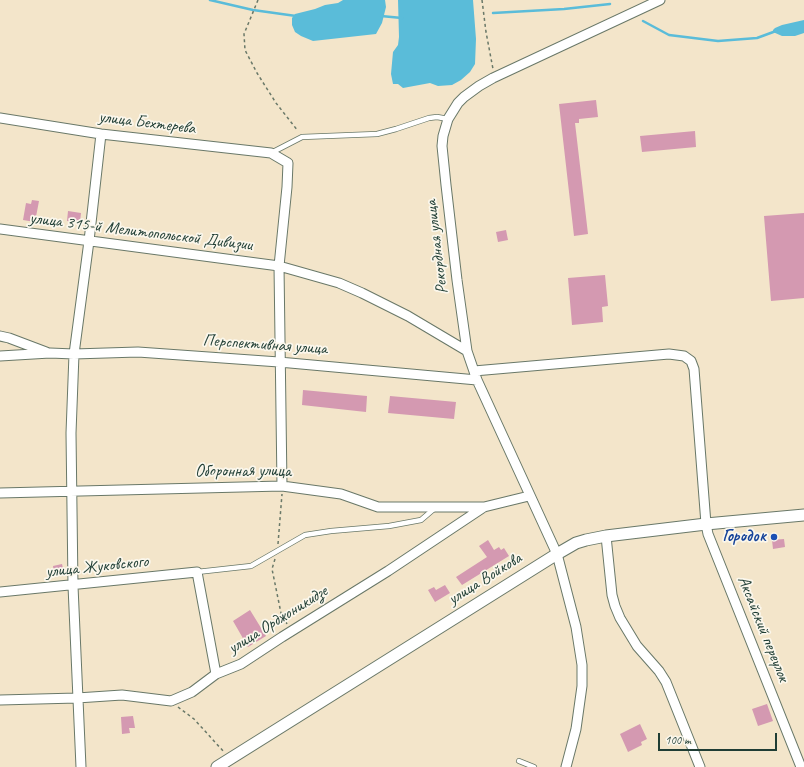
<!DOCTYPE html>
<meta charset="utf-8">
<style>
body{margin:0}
#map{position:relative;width:804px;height:767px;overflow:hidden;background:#f3e5ca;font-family:Caveat,sans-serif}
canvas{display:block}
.scale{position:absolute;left:658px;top:733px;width:119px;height:18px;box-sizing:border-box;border:2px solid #1f3d34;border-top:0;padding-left:5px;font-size:12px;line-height:14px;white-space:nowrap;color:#1f3d34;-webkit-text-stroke:3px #fbf7ec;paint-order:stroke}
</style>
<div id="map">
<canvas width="804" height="767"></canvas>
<div class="scale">100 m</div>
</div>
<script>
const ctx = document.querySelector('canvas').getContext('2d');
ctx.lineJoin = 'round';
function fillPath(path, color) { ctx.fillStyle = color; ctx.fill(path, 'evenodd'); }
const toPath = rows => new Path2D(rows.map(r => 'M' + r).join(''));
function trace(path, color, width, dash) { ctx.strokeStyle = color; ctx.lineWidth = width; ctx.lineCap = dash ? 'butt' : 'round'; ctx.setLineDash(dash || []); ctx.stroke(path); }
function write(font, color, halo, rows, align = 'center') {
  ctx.font = font + ' Caveat,sans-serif'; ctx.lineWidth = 3.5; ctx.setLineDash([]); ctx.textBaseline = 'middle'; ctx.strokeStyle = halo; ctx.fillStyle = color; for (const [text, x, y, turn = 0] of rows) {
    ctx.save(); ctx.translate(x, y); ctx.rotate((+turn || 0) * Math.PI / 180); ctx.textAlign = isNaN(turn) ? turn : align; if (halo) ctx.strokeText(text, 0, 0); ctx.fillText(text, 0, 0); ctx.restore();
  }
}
const water = toPath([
 [343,0,385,0,386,7,382,23,376,34,313,41,301,36,295,32,292,25,292,18,295,14,315,9,325,5,338,3],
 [398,0,473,0,476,39,475,64,470,72,461,80,452,85,438,86,430,83,403,88,398,84,393,84,391,74,393,52,398,45,399,37],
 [804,20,804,33,795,36,782,36,773,32,773,30,775,28,782,25]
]);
const stream = toPath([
 [210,0,253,10,296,16],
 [493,13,564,9,610,4],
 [381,16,402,18],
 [643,21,669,35,718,41,757,38,776,31]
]);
const building = toPath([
 [596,100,598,117,579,119,579,123,575,123,588,234,574,236,559,104],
 [695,131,696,147,642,152,640,136],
 [32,200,39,201,35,222,23,220,26,203,31,204],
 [68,211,81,213,80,222,67,221],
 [804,213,804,298,771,301,764,216],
 [506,230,508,240,498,242,496,232],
 [605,275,608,306,602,307,603,322,572,325,568,278],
 [303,390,367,396,366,412,302,405],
 [390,396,456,402,454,419,388,413],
 [784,539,785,547,773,549,772,540],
 [488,540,494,550,499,547,501,550,504,548,509,556,462,585,456,577,487,557,479,546],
 [62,564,64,573,54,574,53,566],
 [445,585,450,593,435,602,428,590,434,587,436,590],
 [250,610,266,636,248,647,233,621],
 [767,704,773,721,758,726,752,709],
 [133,716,135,728,129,728,130,733,122,734,121,717],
 [640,724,647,739,641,742,642,745,628,752,620,734]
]);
const path = toPath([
 [258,0,244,34,245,50,257,73,276,103,298,131],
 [482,0,486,32,493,69],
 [278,544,282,494],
 [275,559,272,569,281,613,287,624],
 [178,707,194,719,224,752]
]);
const service = toPath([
 [271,153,302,137,377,134,396,129,429,118,437,117,448,119],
 [197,572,251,566,305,535,331,531,389,526,421,520,435,508],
 [519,761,534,767]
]);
const minor = toPath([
 [0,118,101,134,271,153,288,163,287,187,279,266,282,486],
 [0,229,279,266,339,283,362,293,408,316,467,351],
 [0,336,9,338,46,352],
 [0,356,50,353,74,354,138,352,279,362,477,380],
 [474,371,669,354,684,356,691,361,694,369,706,524,708,534,801,767],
 [0,493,282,486,341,494,378,507,484,507],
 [606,536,612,595,615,606,620,618,637,646,659,671,666,682,700,767],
 [0,592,197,572,216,674],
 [0,700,77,698,122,695,171,701,192,692,216,674,241,664,282,637,388,571,484,507,529,496],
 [81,767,73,586,71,433,74,354,89,241,101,134],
 [566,767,576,729,582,686,582,665,576,627,557,554,477,380,467,351,457,280,446,185,442,146,443,136,448,119,458,103,464,97,479,86,493,78,660,0]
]);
const tertiary = toPath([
 [217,767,557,554,576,543,586,540,606,536,706,524,804,515]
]);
const markers = [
 [774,537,4,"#1a4fb4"]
];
const streetNames = [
 ["улица Бехтерева",147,123,7],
 ["улица 315-й Мелитопольской Дивизии",141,232,7],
 ["Рекордная улица",437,247,-97],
 ["Перспективная улица",265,345,4],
 ["Оборонная улица",243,472],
 ["улица Жуковского",97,567,-6],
 ["улица Войкова",485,579,-32],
 ["улица Орджоникидзе",278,620,-32],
 ["Аксайский переулок",763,629,68]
];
const transitNames = [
 ["Городок",766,537]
];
fillPath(water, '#5abcd9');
trace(stream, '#5abcd9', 2.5);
fillPath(building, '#d499b1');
trace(service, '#697868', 6);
trace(minor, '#697868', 11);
trace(tertiary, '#697868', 13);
trace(path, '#697868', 1.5, [3, 3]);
trace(service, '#fff', 4.5);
trace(minor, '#fff', 9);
trace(tertiary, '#fff', 11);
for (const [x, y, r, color] of markers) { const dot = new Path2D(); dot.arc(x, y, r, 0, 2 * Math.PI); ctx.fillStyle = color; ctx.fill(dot); trace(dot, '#fbf7ec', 1.5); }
write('17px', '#1f3d34', '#fbf7ec', streetNames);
write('bold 17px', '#164399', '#fbf7ec', transitNames, 'right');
</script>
